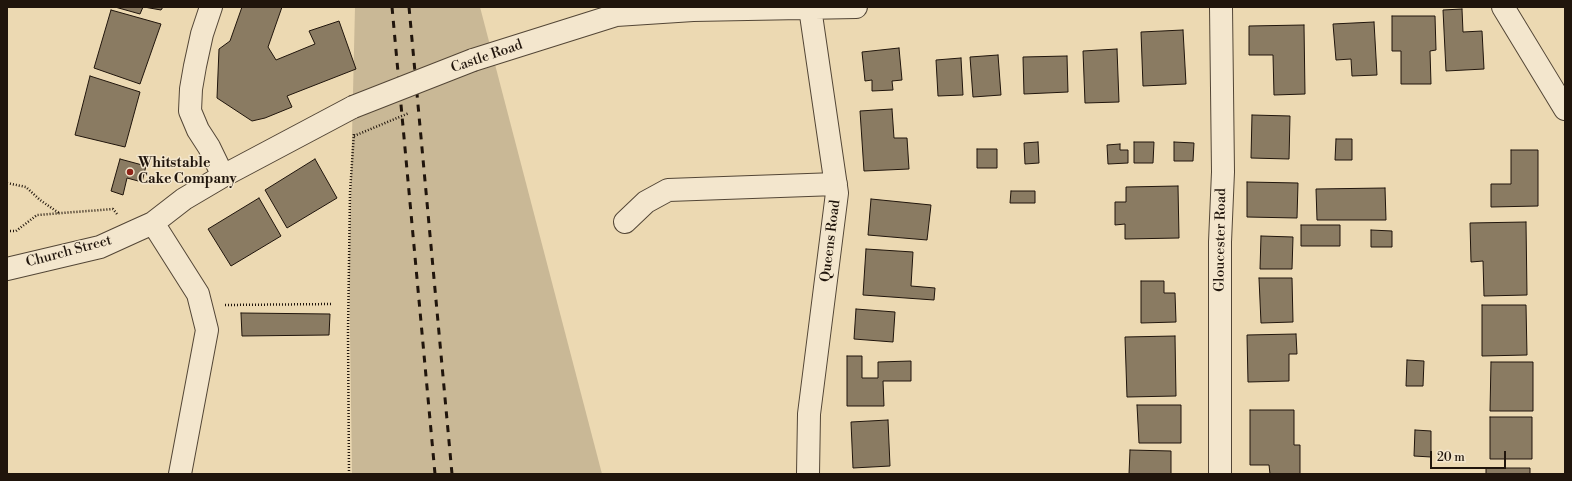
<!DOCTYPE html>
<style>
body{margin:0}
#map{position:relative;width:1572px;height:481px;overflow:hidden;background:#ecd9b2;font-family:"Libre Bodoni",serif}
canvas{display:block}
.frame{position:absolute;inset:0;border:8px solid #20150c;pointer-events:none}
.scale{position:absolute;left:1430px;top:451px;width:76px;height:18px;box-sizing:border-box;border:2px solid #20150c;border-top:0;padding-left:5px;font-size:12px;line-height:14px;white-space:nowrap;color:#20150c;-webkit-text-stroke:3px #f3e6cd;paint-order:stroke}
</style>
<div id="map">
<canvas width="1572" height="481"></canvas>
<div class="frame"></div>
<div class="scale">20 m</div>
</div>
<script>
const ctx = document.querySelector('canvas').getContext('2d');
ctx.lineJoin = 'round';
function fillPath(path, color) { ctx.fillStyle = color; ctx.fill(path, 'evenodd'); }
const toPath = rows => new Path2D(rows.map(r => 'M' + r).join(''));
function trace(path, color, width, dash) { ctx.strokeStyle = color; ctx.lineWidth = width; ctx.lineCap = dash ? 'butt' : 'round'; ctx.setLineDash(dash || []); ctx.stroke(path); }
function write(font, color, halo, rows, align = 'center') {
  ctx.font = font + ' "Libre Bodoni",serif'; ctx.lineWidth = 3; ctx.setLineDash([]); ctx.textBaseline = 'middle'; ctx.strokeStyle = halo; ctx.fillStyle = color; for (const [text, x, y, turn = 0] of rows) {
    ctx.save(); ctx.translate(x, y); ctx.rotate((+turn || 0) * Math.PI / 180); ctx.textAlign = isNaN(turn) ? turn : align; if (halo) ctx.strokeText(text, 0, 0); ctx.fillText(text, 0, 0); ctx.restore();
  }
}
const green = toPath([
 [355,7,480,7,602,474,352,474,349,265]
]);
const building = toPath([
 [115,7,143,7,140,14,115,7],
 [144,7,163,7,161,10,144,7],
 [242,7,282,7,268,47,276,60,315,44,309,31,339,21,356,69,287,96,292,107,265,118,252,121,217,98,219,49,230,41,242,7],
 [1462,9,1463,32,1482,31,1484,69,1446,71,1443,10,1462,9],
 [111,10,161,24,140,84,94,68,111,10],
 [1392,16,1435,16,1436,50,1430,51,1431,84,1401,84,1401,51,1392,51,1392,16],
 [1374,22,1377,75,1352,76,1351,59,1336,60,1333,24,1374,22],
 [1304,25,1305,94,1274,95,1273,55,1249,55,1249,26,1304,25],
 [1183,30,1186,84,1143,86,1141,32,1183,30],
 [899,48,902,80,892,81,893,90,872,91,872,80,865,81,862,52,899,48],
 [1117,49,1119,102,1085,103,1083,51,1117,49],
 [998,55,1001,95,973,97,970,57,998,55],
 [1067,56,1068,92,1024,94,1023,57,1067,56],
 [961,58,963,95,938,96,936,60,961,58],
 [90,76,140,92,125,147,75,135,90,76],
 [892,109,894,138,907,138,909,169,864,171,860,111,892,109],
 [1252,115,1290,116,1289,159,1251,158,1252,115],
 [1336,139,1352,139,1352,160,1335,160,1336,139],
 [1038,142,1039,163,1025,164,1024,143,1038,142],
 [1134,142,1154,142,1153,163,1134,163,1134,142],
 [1174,142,1194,143,1193,161,1174,161,1174,142],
 [1120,144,1120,150,1128,150,1128,163,1108,164,1107,145,1120,144],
 [977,149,997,149,997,168,977,168,977,149],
 [1511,150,1538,150,1538,206,1491,207,1491,184,1511,184,1511,150],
 [120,159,146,166,142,182,127,178,123,195,111,191,120,159],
 [315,159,337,198,287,228,265,190,315,159],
 [1247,182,1298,183,1297,218,1247,217,1247,182],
 [1178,186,1179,238,1125,239,1125,224,1115,225,1115,202,1126,202,1126,187,1178,186],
 [1385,188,1386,220,1317,220,1316,189,1385,188],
 [1011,191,1035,191,1035,203,1010,203,1011,191],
 [259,198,281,236,231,266,208,229,259,198],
 [871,199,931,205,927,240,868,235,871,199],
 [1526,222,1527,295,1484,296,1483,261,1471,262,1470,223,1526,222],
 [1301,225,1340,225,1340,246,1301,246,1301,225],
 [1371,230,1392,231,1392,247,1371,247,1371,230],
 [1261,236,1293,237,1292,269,1260,269,1261,236],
 [866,249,913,252,911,286,935,288,934,300,863,295,866,249],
 [1259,278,1292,278,1293,322,1261,323,1259,278],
 [1141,281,1164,281,1164,293,1175,293,1176,322,1141,323,1141,281],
 [1482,305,1526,305,1527,355,1482,356,1482,305],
 [856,309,895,312,893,342,854,339,856,309],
 [241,313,330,314,329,335,242,336,241,313],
 [1296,334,1297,354,1289,354,1289,381,1248,382,1247,335,1296,334],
 [1175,336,1176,396,1127,397,1125,337,1175,336],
 [847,356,862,356,862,378,878,378,878,362,911,361,911,381,883,381,884,406,847,406,847,356],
 [1407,360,1424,361,1423,386,1406,386,1407,360],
 [1491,362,1533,362,1533,411,1490,411,1491,362],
 [1137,405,1181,405,1181,443,1139,443,1137,405],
 [1250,410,1294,410,1294,445,1300,445,1300,474,1270,474,1269,465,1250,465,1250,410],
 [1490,417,1532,417,1532,459,1490,459,1490,417],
 [888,420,890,466,853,468,851,422,888,420],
 [1415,430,1431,431,1431,457,1414,456,1415,430],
 [1130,450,1171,451,1171,474,1129,474,1130,450],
 [1486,468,1530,468,1530,474,1486,474,1486,468]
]);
const path = toPath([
 [7,183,26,187,40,200,59,213],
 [7,231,16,231,37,215,113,209,117,214],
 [225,305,333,304],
 [349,474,348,332,350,192,354,133]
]);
const minor = toPath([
 [211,7,202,34,195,66,191,89,190,111,198,130,209,147,223,176],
 [1503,7,1565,109],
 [473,60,616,15,693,10,856,7],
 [625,222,646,202,668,190,836,184],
 [153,223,198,294,207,330,180,474],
 [7,269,100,247,133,232,153,223,184,199,223,176,353,107],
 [808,474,809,414,837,193,810,8],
 [1220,474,1220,242,1223,172,1221,7]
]);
const rail = toPath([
 [392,7,435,474],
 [409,7,452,474]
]);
const pathBridge = toPath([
 [354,136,409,113]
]);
const minorBridge = toPath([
 [353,107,473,60]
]);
const markers = [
 [130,172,4,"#8f2418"]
];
const streetNames = [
 ["Castle Road",487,57,-19],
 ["Gloucester Road",1221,240,-89],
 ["Queens Road",831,241,-83],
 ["Church Street",69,252,-15]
];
const poiNames = [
 ["Whitstable",138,164],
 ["Cake Company",138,180]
];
fillPath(green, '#c9b896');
fillPath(building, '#8a7b62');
trace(building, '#20150c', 1);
trace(minor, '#534636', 24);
trace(path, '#20150c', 2.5, [1, 2]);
trace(minor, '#f3e6cd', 22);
trace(rail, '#20150c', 3, [7, 7]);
trace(minorBridge, '#534636', 24, []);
trace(pathBridge, '#20150c', 2.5, [1, 2]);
trace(minorBridge, '#f3e6cd', 22);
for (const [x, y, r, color] of markers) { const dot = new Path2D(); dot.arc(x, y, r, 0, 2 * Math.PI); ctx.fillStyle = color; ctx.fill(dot); trace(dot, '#f3e6cd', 1.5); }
write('14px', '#20150c', '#f3e6cd', streetNames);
write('bold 14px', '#20150c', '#f3e6cd', poiNames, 'left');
</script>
